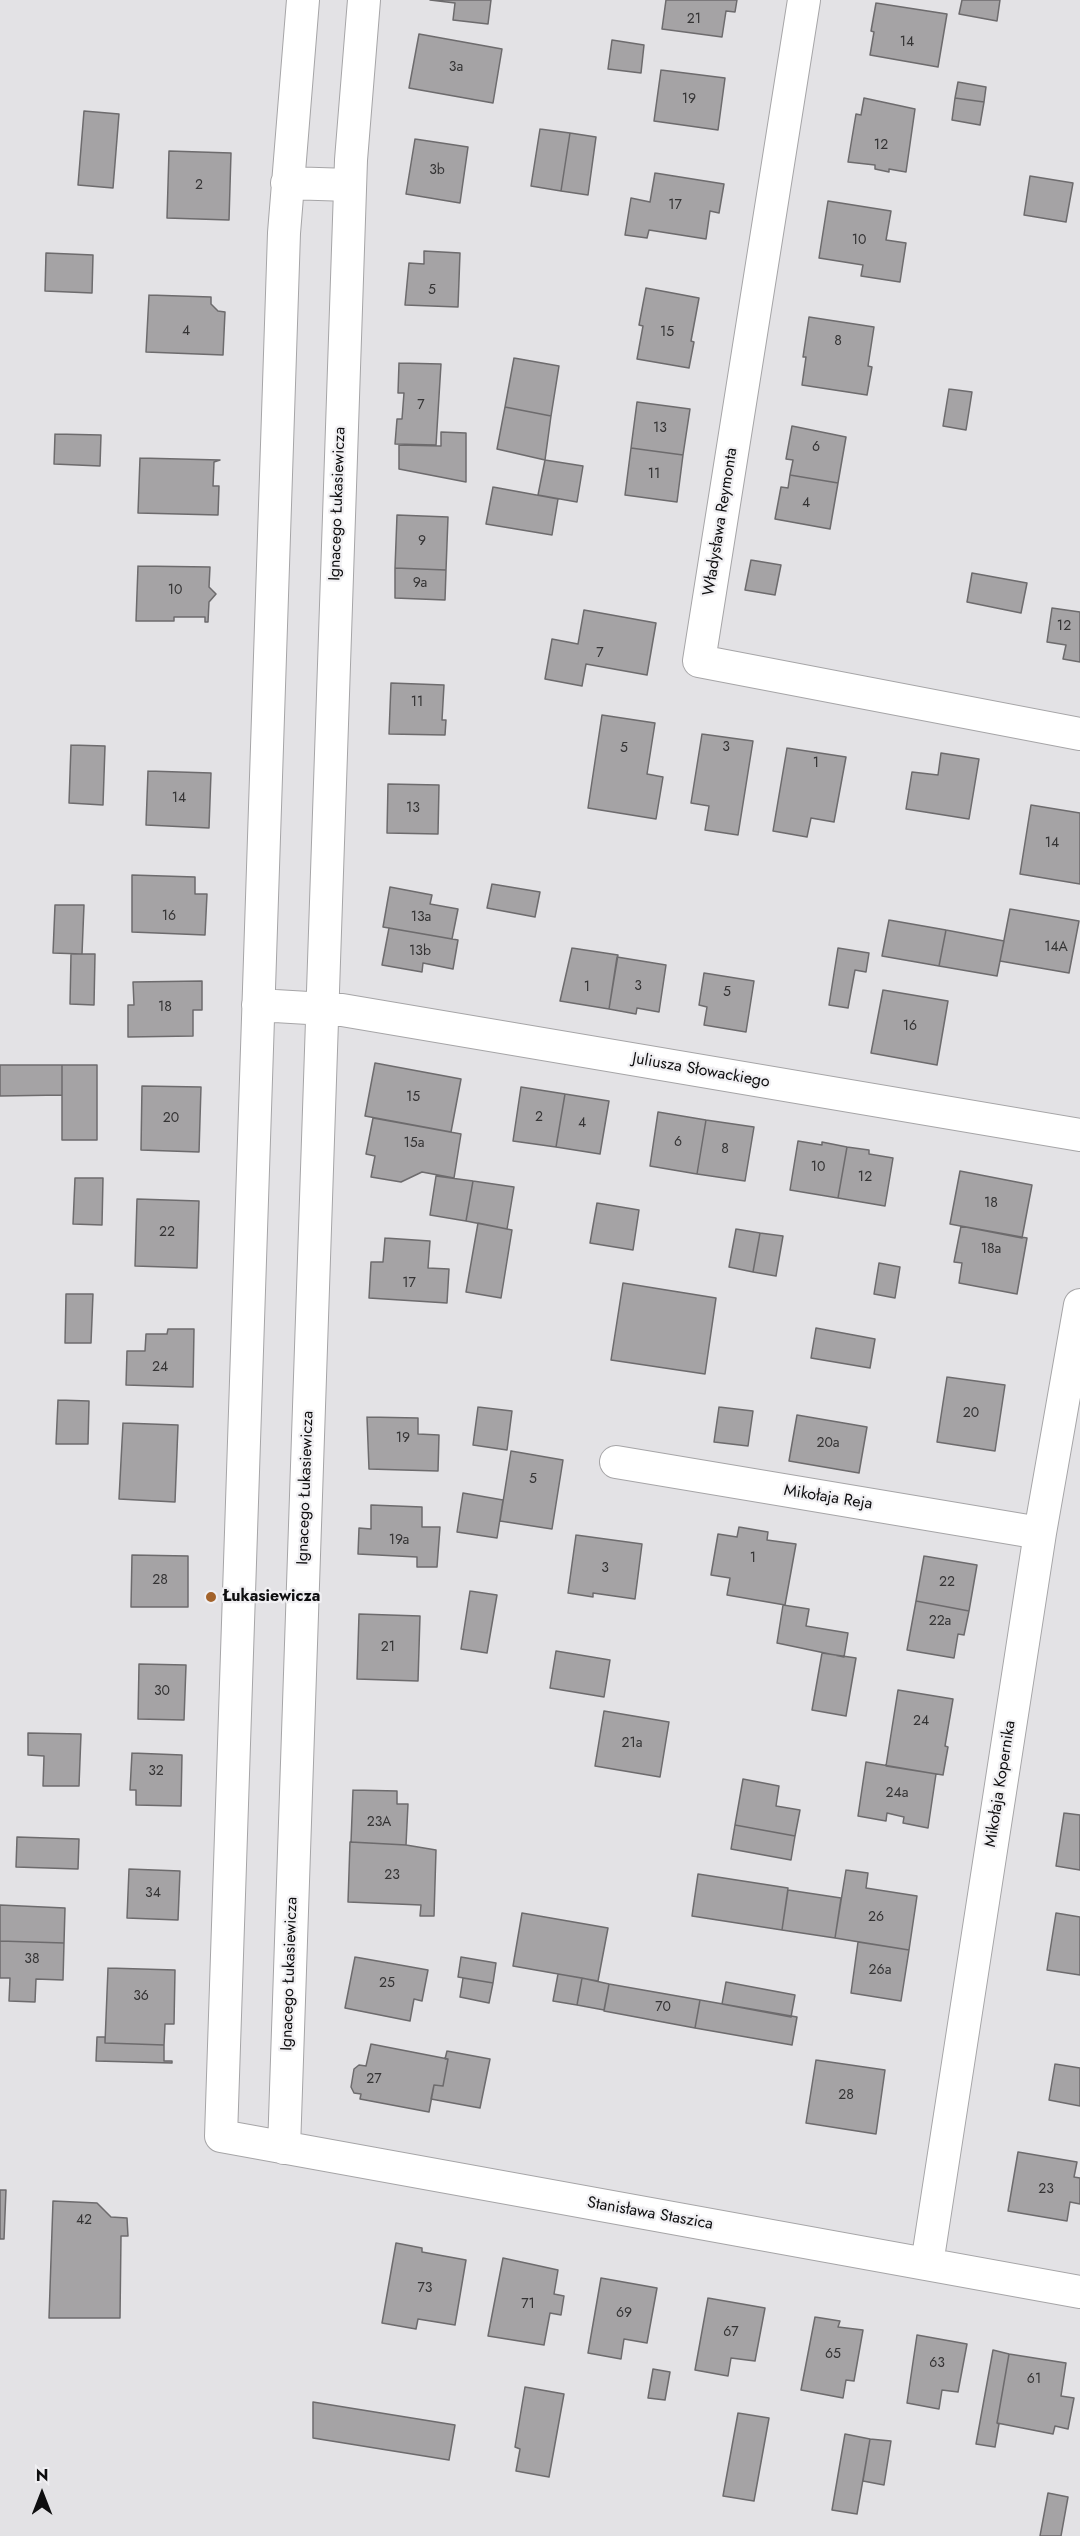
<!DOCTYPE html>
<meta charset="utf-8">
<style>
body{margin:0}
#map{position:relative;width:1080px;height:2536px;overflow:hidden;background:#e3e2e5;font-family:Jost,sans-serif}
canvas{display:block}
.north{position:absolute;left:12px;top:2464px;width:60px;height:60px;-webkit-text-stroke:4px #f0eff2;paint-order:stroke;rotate:0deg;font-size:16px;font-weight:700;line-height:24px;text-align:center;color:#0e0e0f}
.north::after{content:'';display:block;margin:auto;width:21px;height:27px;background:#0e0e0f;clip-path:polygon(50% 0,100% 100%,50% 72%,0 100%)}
</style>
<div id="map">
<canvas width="1080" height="2536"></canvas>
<div class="north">N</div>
</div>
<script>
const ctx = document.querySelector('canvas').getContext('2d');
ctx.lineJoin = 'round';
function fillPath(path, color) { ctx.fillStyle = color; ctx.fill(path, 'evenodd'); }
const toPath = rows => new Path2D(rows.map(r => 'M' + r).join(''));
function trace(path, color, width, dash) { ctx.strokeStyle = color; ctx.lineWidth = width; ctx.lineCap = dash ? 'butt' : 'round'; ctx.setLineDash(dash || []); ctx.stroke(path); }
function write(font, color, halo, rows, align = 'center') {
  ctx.font = font + ' Jost,sans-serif'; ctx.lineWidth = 4.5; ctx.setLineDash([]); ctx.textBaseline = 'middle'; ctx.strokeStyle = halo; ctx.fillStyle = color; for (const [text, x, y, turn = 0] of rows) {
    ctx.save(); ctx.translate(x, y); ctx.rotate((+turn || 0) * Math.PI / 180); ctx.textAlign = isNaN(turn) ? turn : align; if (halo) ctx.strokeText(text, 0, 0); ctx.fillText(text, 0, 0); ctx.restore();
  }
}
const building = toPath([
 [430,0,491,0,488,24,453,20,455,3,430,0],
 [666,0,737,0,735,12,726,11,722,37,662,29,666,0],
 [962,0,1000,0,997,21,959,14,962,0],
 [876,3,947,14,938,67,870,55,874,32,871,31,876,3],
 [419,34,502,49,493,103,409,88,419,34],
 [612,40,644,45,641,73,608,69,612,40],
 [661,70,725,78,718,130,654,121,661,70],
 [958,82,986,87,984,102,955,98,958,82],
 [864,98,915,109,906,172,889,169,889,172,875,169,875,165,848,162,856,114,861,115,864,98],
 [955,98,984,102,980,125,952,120,955,98],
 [84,111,119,114,113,188,78,185,84,111],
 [540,129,570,133,561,191,531,186,540,129],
 [570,133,596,137,588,195,561,191,570,133],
 [415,139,468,147,460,203,406,194,415,139],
 [169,151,231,153,229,220,167,218,169,151],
 [655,173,724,184,719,213,710,211,706,239,649,230,647,238,625,235,631,198,650,202,655,173],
 [1030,176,1073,183,1066,222,1024,215,1030,176],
 [828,201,891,211,886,240,906,243,900,282,861,276,863,265,819,258,828,201],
 [424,251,460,253,458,307,405,305,409,263,424,264,424,251],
 [46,253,93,255,92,293,45,291,46,253],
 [646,288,699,298,691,341,694,342,689,368,637,359,643,326,639,325,646,288],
 [149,295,211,297,211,304,218,311,225,312,223,355,146,352,149,295],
 [809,317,874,327,868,366,872,367,867,395,802,385,806,357,803,357,809,317],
 [514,358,559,366,551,416,505,407,514,358],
 [399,363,441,364,436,445,395,444,397,419,402,419,404,393,398,393,399,363],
 [949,389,972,392,966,430,943,426,949,389],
 [637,402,690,409,683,455,631,448,637,402],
 [505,407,551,416,545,460,497,449,505,407],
 [792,426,846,437,838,483,790,475,793,460,786,459,792,426],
 [441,432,466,433,466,482,399,469,399,445,441,446,441,432],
 [55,434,101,435,100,466,54,464,55,434],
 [631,448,683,455,677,502,625,495,631,448],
 [140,458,220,460,214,462,213,486,219,486,218,515,138,513,140,458],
 [545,460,583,466,577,502,538,495,545,460],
 [790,475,838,483,830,529,775,519,781,487,788,488,790,475],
 [493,487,558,499,552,535,486,524,493,487],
 [397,515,448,517,446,570,395,568,397,515],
 [751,560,781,565,775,595,745,590,751,560],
 [138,566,210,567,209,587,216,594,209,602,208,622,205,622,205,617,174,617,174,621,136,621,138,566],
 [395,568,446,570,445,600,395,598,395,568],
 [972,573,1027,583,1021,613,967,602,972,573],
 [1052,608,1080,612,1080,662,1063,659,1066,645,1047,642,1052,608],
 [584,610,656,623,647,675,586,664,582,686,545,679,552,639,578,644,584,610],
 [391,683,444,685,442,720,446,720,445,735,389,734,391,683],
 [602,715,655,723,647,774,663,777,656,819,588,808,602,715],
 [702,734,753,741,738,835,705,830,709,806,691,803,702,734],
 [71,745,105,746,103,805,69,803,71,745],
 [787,748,846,757,834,822,811,818,807,837,773,831,787,748],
 [941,753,979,759,969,819,906,809,912,772,938,775,941,753],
 [148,771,211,773,209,828,146,825,148,771],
 [388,784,439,785,438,834,387,833,388,784],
 [1031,805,1080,813,1080,884,1020,874,1031,805],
 [132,875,195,877,195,894,207,894,205,935,132,932,132,875],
 [492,884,540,892,535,917,487,908,492,884],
 [390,887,432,895,430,904,458,909,452,939,383,927,390,887],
 [55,905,84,905,82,954,53,953,55,905],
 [1010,909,1079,921,1069,973,1000,961,1010,909],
 [889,920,946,930,939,966,882,956,889,920],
 [389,928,458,940,453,969,423,963,422,972,382,965,389,928],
 [946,930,1004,941,997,976,939,966,946,930],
 [572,948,618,955,609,1009,560,1001,572,948],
 [838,948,869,953,866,972,855,970,848,1008,829,1005,838,948],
 [71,954,95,954,94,1005,70,1004,71,954],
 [617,957,666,965,659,1012,637,1008,636,1014,609,1009,617,957],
 [704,973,754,981,746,1032,704,1025,707,1007,699,1005,704,973],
 [202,981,202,1010,193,1010,193,1036,128,1037,128,1005,134,1005,133,982,202,981],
 [883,990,948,1001,937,1065,871,1053,883,990],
 [375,1063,461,1079,451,1132,365,1116,375,1063],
 [0,1065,62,1065,62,1095,0,1096,0,1065],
 [62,1065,97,1065,97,1140,62,1140,62,1065],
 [142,1086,201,1087,199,1152,141,1150,142,1086],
 [521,1087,565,1094,556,1147,513,1141,521,1087],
 [565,1094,609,1101,600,1154,556,1147,565,1094],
 [658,1112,706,1120,697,1174,650,1166,658,1112],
 [373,1118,461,1134,454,1178,422,1172,401,1182,371,1177,375,1156,366,1154,373,1118],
 [706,1120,754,1127,745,1181,697,1174,706,1120],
 [798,1141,822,1145,822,1142,847,1147,838,1198,790,1190,798,1141],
 [847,1147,869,1150,869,1154,893,1158,885,1206,838,1198,847,1147],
 [960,1171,1032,1185,1022,1238,950,1224,960,1171],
 [436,1176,473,1181,466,1221,430,1215,436,1176],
 [75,1178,103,1178,102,1225,73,1224,75,1178],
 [473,1181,514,1187,507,1229,466,1221,473,1181],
 [137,1199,199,1201,197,1268,135,1266,137,1199],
 [597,1203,639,1210,633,1250,590,1243,597,1203],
 [478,1223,512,1230,501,1298,466,1292,478,1223],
 [961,1226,1027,1238,1017,1294,959,1283,962,1263,954,1262,961,1226],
 [736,1229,760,1233,753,1272,729,1267,736,1229],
 [760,1233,783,1236,776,1276,753,1272,760,1233],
 [385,1238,430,1241,428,1268,449,1269,447,1303,369,1298,371,1262,383,1262,385,1238],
 [879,1263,900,1267,895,1298,874,1294,879,1263],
 [623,1283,716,1298,705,1374,611,1360,623,1283],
 [66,1294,93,1294,91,1343,65,1343,66,1294],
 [816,1328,875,1339,870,1368,811,1358,816,1328],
 [168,1329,194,1329,193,1387,126,1385,127,1351,145,1351,146,1334,167,1334,168,1329],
 [947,1377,1005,1385,995,1451,937,1442,947,1377],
 [58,1400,89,1401,88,1444,56,1444,58,1400],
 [478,1407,512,1411,507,1450,473,1445,478,1407],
 [719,1407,753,1411,748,1446,714,1442,719,1407],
 [797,1415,867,1427,859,1473,789,1461,797,1415],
 [367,1417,418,1418,418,1434,439,1435,438,1471,369,1469,367,1417],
 [123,1423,178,1425,175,1502,119,1499,123,1423],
 [511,1451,563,1460,552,1529,500,1521,511,1451],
 [463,1493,503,1500,497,1538,457,1532,463,1493],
 [371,1505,422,1507,422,1527,440,1527,437,1567,417,1567,417,1557,358,1554,359,1528,371,1529,371,1505],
 [739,1527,768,1532,767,1540,796,1544,785,1605,727,1595,730,1578,711,1575,718,1534,737,1537,739,1527],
 [576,1535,642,1544,635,1599,593,1593,593,1597,568,1593,576,1535],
 [132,1555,188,1556,188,1607,131,1607,132,1555],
 [924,1556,977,1565,969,1611,916,1601,924,1556],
 [470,1591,497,1595,487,1653,461,1649,470,1591],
 [916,1601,969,1611,964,1635,958,1634,954,1658,907,1650,916,1601],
 [783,1605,809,1609,806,1626,848,1633,844,1657,777,1643,783,1605],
 [359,1614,420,1616,418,1681,357,1679,359,1614],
 [556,1651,610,1660,604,1697,550,1688,556,1651],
 [822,1653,856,1658,846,1716,812,1710,822,1653],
 [139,1664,186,1665,184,1720,138,1719,139,1664],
 [898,1690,953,1699,945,1746,948,1747,943,1775,886,1766,898,1690],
 [604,1711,669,1722,660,1777,595,1766,604,1711],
 [28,1733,81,1734,79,1786,43,1786,44,1756,28,1755,28,1733],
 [132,1753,182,1755,181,1806,136,1805,136,1790,130,1790,132,1753],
 [866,1762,936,1774,928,1828,903,1823,904,1817,887,1813,886,1821,858,1816,866,1762],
 [743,1779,779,1786,776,1806,800,1810,795,1836,735,1825,743,1779],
 [353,1790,397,1791,397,1804,408,1804,406,1845,351,1842,353,1790],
 [1064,1813,1080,1815,1080,1870,1056,1866,1064,1813],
 [735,1825,795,1836,791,1860,731,1849,735,1825],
 [17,1837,79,1839,78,1869,16,1867,17,1837],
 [350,1842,406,1845,436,1850,434,1916,420,1916,421,1905,348,1902,350,1842],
 [129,1869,180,1871,178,1920,127,1918,129,1869],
 [846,1870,868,1873,866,1888,917,1896,909,1950,835,1938,846,1870],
 [698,1874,788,1888,782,1930,692,1916,698,1874],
 [788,1890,841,1898,835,1938,782,1930,788,1890],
 [0,1905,65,1908,64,1943,0,1941,0,1905],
 [522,1913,608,1928,598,1981,513,1966,522,1913],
 [1056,1913,1080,1917,1080,1975,1047,1970,1056,1913],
 [0,1941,64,1943,63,1980,36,1979,35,2002,9,2001,10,1978,0,1978,0,1941],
 [858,1942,909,1950,901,2001,851,1993,858,1942],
 [355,1957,428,1970,422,2001,414,1999,410,2021,345,2008,355,1957],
 [461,1957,496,1963,493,1983,458,1977,461,1957],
 [108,1968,175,1970,174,2024,165,2024,164,2045,105,2043,108,1968],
 [558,1974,582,1978,577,2005,553,2001,558,1974],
 [463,1978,493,1983,489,2003,460,1997,463,1978],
 [582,1978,609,1984,604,2010,577,2005,582,1978],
 [726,1982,795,1995,791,2017,722,2004,726,1982],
 [609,1984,700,2000,695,2028,604,2011,609,1984],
 [700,2000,797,2017,792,2045,695,2028,700,2000],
 [97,2037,105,2037,105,2043,164,2045,164,2061,172,2061,172,2063,96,2061,97,2037],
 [371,2044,448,2059,443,2086,434,2085,429,2112,360,2099,361,2094,354,2093,351,2087,354,2069,359,2065,366,2066,371,2044],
 [447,2051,490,2059,480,2108,431,2099,434,2085,443,2086,448,2059,445,2059,447,2051],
 [816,2060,885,2070,876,2134,806,2123,816,2060],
 [1055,2064,1080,2068,1080,2106,1049,2100,1055,2064],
 [1018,2152,1077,2162,1074,2177,1080,2178,1080,2204,1070,2202,1067,2221,1008,2211,1018,2152],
 [0,2190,6,2190,4,2239,0,2239,0,2190],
 [53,2201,97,2203,111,2217,127,2218,128,2236,121,2236,120,2318,49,2318,53,2201],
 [396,2243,422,2248,422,2252,466,2260,455,2325,418,2319,416,2329,382,2323,396,2243],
 [503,2258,558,2270,554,2294,564,2296,561,2315,550,2313,544,2345,488,2336,503,2258],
 [601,2278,657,2288,647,2343,624,2339,621,2359,588,2353,601,2278],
 [708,2298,765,2308,755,2361,731,2358,728,2376,695,2370,708,2298],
 [815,2317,840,2321,838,2327,863,2330,854,2381,846,2380,843,2398,801,2390,815,2317],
 [917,2335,967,2344,958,2392,942,2390,939,2409,907,2403,917,2335],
 [993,2350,1009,2354,997,2423,999,2424,995,2447,976,2444,993,2350],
 [1009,2354,1066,2363,1061,2396,1074,2398,1068,2429,1055,2426,1053,2434,997,2423,1009,2354],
 [653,2369,670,2372,665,2400,648,2398,653,2369],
 [525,2387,564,2394,549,2477,516,2471,520,2449,515,2447,525,2387],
 [313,2402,455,2425,449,2460,313,2438,313,2402],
 [738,2413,769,2418,754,2501,723,2496,738,2413],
 [845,2434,870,2439,857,2514,832,2510,845,2434],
 [870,2439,891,2441,884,2485,863,2481,870,2439],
 [1048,2493,1068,2497,1061,2536,1040,2536,1048,2493]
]);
const minor = toPath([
 [303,0,284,233,221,2136,1080,2292],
 [804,0,699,661,1080,734],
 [287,183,350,185],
 [258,1005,342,1010,1080,1135],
 [616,1462,1040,1533],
 [284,2148,351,160,364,0],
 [927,2264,1040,1533,1080,1305]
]);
const markers = [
 [211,1597,6,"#a3632b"]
];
const numberNames = [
 ["21",694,20],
 ["14",907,43],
 ["3a",456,68],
 ["19",689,100],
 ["12",881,146],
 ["3b",437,171],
 ["2",199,186],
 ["17",675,206],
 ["10",859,241],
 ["5",432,291],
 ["4",186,332],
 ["15",667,333],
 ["8",838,342],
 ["7",421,406],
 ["13",660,429],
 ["6",816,448],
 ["11",654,475],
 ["4",806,504],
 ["9",422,542],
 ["9a",420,584],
 ["10",175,591],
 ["12",1064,627],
 ["7",600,654],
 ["11",417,703],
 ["3",726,748],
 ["5",624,749],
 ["1",816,764],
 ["14",179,799],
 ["13",413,809],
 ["14",1052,844],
 ["16",169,917],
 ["13a",421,918],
 ["14A",1056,948],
 ["13b",420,952],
 ["3",638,987],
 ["1",587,988],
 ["5",727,993],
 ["18",165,1008],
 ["16",910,1027],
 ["15",413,1098],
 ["2",539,1118],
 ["20",171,1119],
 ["4",582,1124],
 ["6",678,1143],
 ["15a",414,1144],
 ["8",725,1150],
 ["10",818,1168],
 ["12",865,1178],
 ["18",991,1204],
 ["22",167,1233],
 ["18a",991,1250],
 ["17",409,1284],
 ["24",160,1368],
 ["20",971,1414],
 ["19",403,1439],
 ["20a",828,1444],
 ["5",533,1480],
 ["19a",399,1541],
 ["1",753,1559],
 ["3",605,1569],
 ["28",160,1581],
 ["22",947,1583],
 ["22a",940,1622],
 ["21",388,1648],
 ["30",162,1692],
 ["24",921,1722],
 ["21a",632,1744],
 ["32",156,1772],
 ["24a",897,1794],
 ["23A",379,1823],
 ["23",392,1876],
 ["34",153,1894],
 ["26",876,1918],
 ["38",32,1960],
 ["26a",880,1971],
 ["25",387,1984],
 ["36",141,1997],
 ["70",663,2008],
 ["27",374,2080],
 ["28",846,2096],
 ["23",1046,2190],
 ["42",84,2221],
 ["73",425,2289],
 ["71",528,2305],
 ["69",624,2314],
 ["67",731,2333],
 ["65",833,2355],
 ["63",937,2364],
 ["61",1034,2380]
];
const streetNames = [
 ["Ignacego Łukasiewicza",338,504,-88],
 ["Władysława Reymonta",721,522,-81],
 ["Juliusza Słowackiego",701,1071,10],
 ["Ignacego Łukasiewicza",306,1488,-88],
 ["Mikołaja Reja",828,1498,9],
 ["Mikołaja Kopernika",1001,1784,-81],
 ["Ignacego Łukasiewicza",290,1974,-88],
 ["Stanisława Staszica",650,2214,10]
];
const poiNames = [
 ["Łukasiewicza",223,1597]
];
fillPath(building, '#a5a3a5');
trace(building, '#6d6b6d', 1.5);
trace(minor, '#a6a5a7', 34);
trace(minor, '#fff', 32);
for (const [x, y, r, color] of markers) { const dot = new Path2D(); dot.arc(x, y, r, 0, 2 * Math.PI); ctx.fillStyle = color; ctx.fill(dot); trace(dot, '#f0eff2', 2); }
write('14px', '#343334', null, numberNames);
write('16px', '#0e0e0f', '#f0eff2', streetNames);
write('bold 16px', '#0e0e0f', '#f0eff2', poiNames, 'left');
</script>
